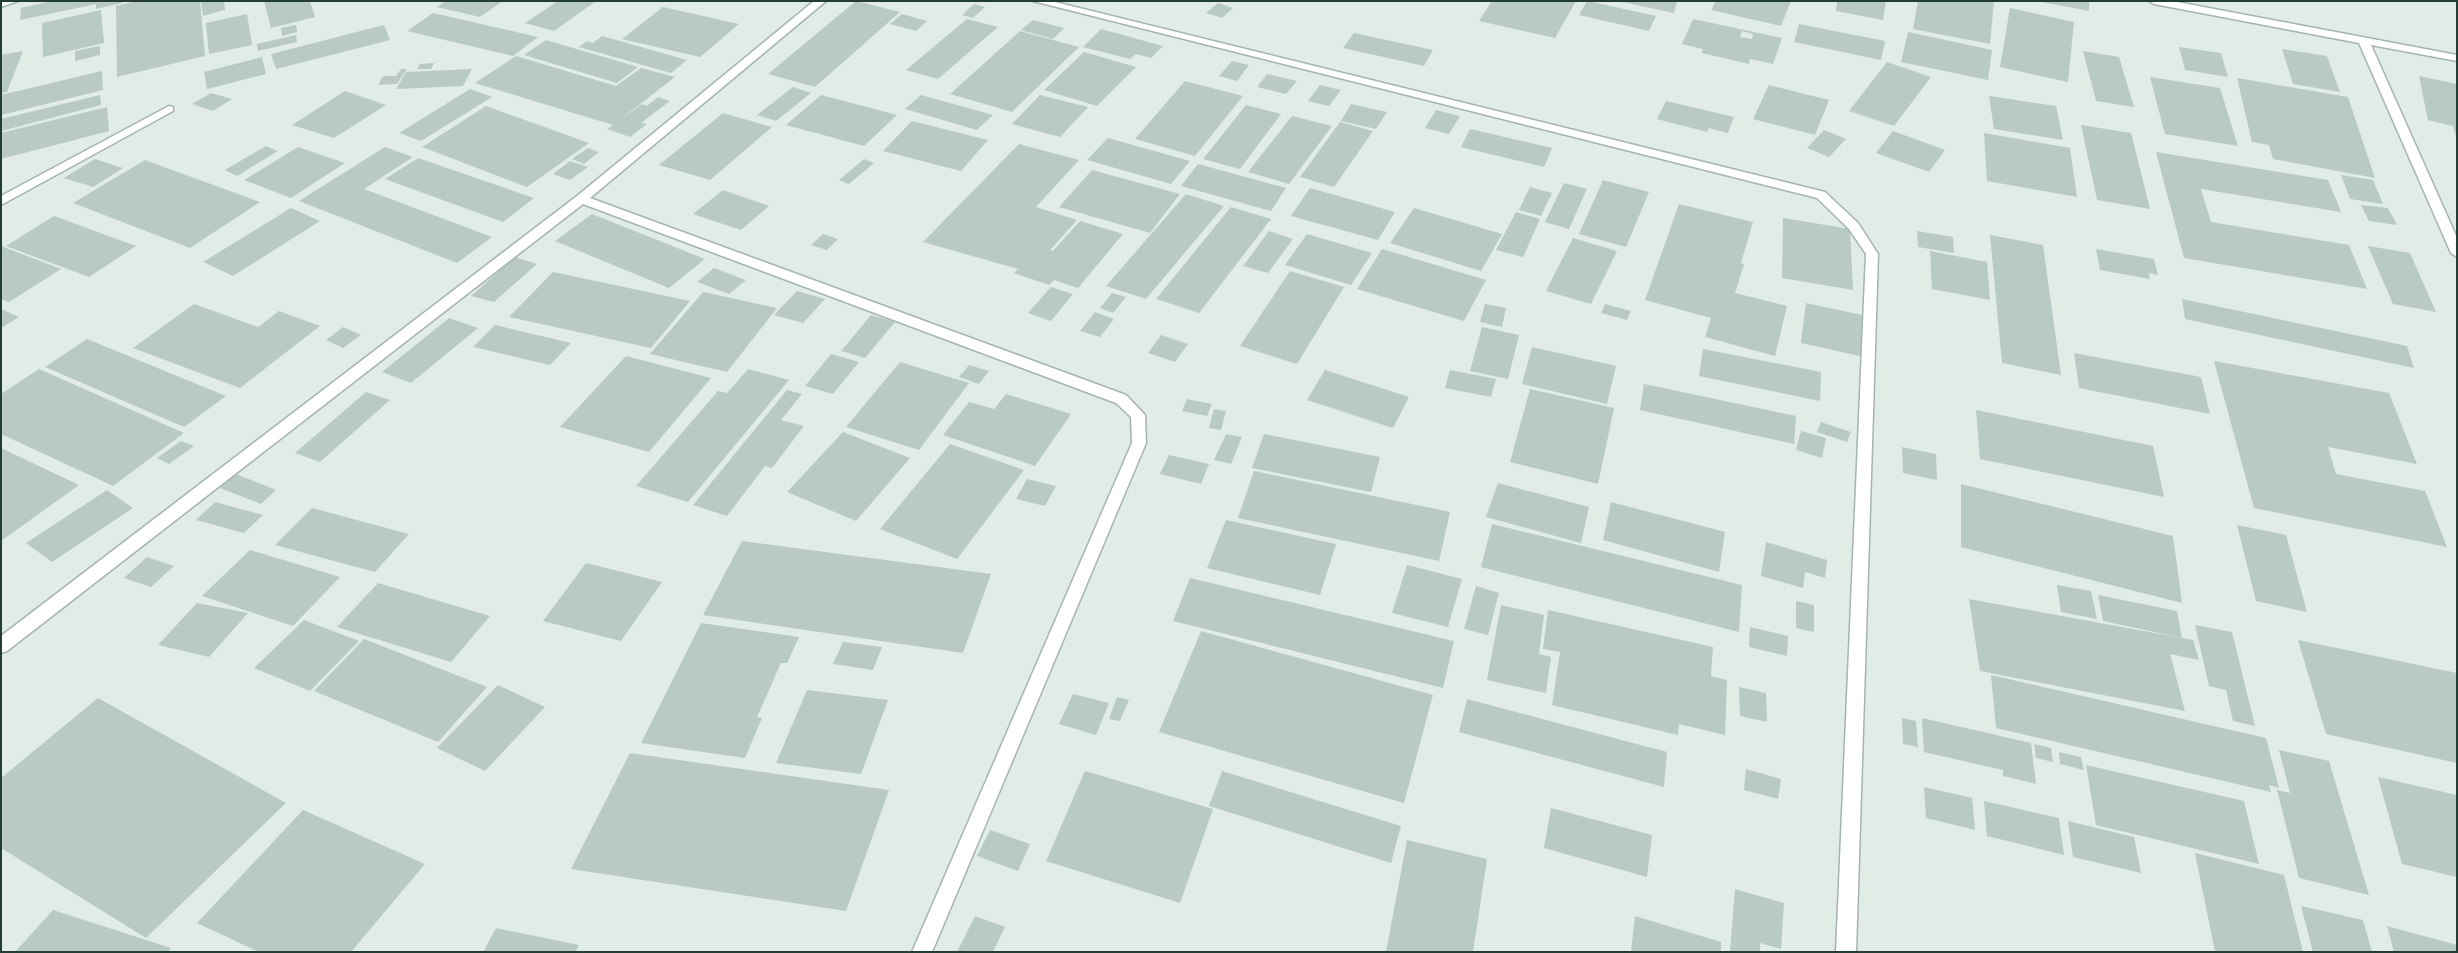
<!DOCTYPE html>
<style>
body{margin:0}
#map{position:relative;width:2458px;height:953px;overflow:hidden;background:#e1ece7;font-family:"Fira Sans Condensed",sans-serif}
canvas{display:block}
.frame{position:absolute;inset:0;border:2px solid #213d34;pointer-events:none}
</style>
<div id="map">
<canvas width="2458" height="953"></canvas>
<div class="frame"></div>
</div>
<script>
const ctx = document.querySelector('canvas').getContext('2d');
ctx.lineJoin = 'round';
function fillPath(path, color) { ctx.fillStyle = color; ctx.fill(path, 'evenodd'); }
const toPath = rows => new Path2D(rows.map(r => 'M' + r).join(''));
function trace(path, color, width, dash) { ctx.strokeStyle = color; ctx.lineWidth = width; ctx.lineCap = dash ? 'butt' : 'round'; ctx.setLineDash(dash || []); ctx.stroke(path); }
const building = toPath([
 [51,1,122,1,122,3,96,9,96,4,20,20,21,8],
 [137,1,200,1,205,56,117,77,116,6],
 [201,1,224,1,225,10,203,16],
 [264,1,310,1,315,17,271,28],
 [446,1,503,1,480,17,437,7],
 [558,1,596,1,554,31,525,23],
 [856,1,900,12,815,87,768,74],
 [1492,1,1576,1,1555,38,1479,21],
 [1587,1,1588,1,1656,16,1649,31,1579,15],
 [1618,1,1677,1,1674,13],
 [1716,1,1791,1,1781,26,1711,10],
 [1837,1,1886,1,1883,20,1836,11],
 [1918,1,1994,1,1990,44,1913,29],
 [2042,1,2089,1,2089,11,2042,2],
 [1218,3,1233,8,1222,18,1206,13],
 [974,4,985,7,973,18,962,15],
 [663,7,739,24,700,57,622,39],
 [2010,8,2074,22,2068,82,2000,67],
 [101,10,104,43,43,57,42,23],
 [433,13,538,37,513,56,407,31],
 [247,14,252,45,209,54,206,23],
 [902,14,927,21,916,31,890,24],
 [967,19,998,27,938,79,906,70],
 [1693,19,1782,38,1773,64,1750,59,1749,64,1702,53,1703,49,1682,44],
 [1742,31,1753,34,1752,39,1740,37],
 [1033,20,1064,28,1053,39,1021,30],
 [1799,24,1885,41,1881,60,1794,42],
 [296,25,297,32,282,36,281,28],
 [384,25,390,40,276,69,271,54],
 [1101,29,1163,46,1151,58,1136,54,1130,59,1083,47],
 [1020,31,1079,47,1012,112,950,94],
 [1908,32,1992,50,1988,80,1901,62],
 [1354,33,1433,50,1424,66,1343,48],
 [296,35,297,42,258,51,257,44],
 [602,36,687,60,671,73,579,47,587,41,593,43],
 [546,40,638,67,617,83,524,55],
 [100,46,100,55,75,61,75,51],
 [2179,47,2221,53,2228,77,2185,70],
 [2282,49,2327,56,2340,92,2293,84],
 [23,51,7,92,1,93,1,55],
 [2083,51,2119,57,2134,107,2096,101],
 [1084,52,1136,67,1097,106,1044,90],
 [516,56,616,86,641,68,675,77,617,122,642,104,647,106,658,97,670,101,641,123,647,124,630,137,607,129,613,125,475,83],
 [262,57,266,74,207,89,204,72],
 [1232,61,1249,65,1237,81,1219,76],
 [1887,62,1931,77,1894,126,1849,111],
 [434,63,431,69,417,69,420,64],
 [401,69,407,69,397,84,378,85,383,76,396,76],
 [472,69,463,86,396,89,406,72],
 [102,71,103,90,1,115,1,95],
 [1267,74,1297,81,1286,94,1257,87],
 [2419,76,2457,84,2457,140,2453,126,2428,120],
 [2150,77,2220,88,2238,146,2165,134],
 [2237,78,2348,97,2375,178,2273,159,2269,145,2252,142],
 [1185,81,1243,96,1195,156,1135,139],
 [1320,85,1341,90,1329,106,1308,101],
 [1769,85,1829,100,1815,135,1753,119],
 [793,87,811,93,776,121,757,115],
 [470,89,492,97,421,141,399,133],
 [345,91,386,105,334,138,292,125],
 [211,93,232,99,213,111,192,104],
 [100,95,101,105,1,131,1,119],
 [821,95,897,115,864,146,786,125],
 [921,95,993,115,977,130,905,109],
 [1040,95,1088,107,1060,137,1012,124],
 [1989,96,2056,106,2063,140,1994,129],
 [1666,101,1734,117,1728,133,1709,128,1707,132,1657,119],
 [1351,104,1387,112,1376,129,1341,121],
 [1246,105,1281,114,1240,169,1203,159],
 [486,106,589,143,527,187,422,147],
 [107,107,109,131,1,159,1,133],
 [1436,110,1460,116,1449,134,1425,128],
 [723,113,772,127,710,180,659,165],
 [1292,116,1332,126,1289,184,1248,172],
 [912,121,988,140,961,171,883,151],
 [1340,122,1373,131,1334,187,1300,177],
 [2081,125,2131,133,2150,209,2097,200],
 [1470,129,1552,148,1544,167,1461,147],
 [1824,130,1846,139,1829,157,1807,148],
 [1893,131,1945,150,1929,172,1876,153],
 [1984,133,2070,148,2077,197,1987,181],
 [1108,138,1190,161,1171,184,1087,160],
 [1019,144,1079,160,1036,207,1077,220,1050,250,1053,251,1080,221,1123,234,1078,288,1054,280,1049,285,1014,273,1018,269,923,242],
 [266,146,278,151,237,176,225,170],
 [298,147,345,163,291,198,244,180],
 [385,147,413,157,364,189,492,237,457,263,299,201],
 [588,148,599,152,584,164,572,159],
 [2156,152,2328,180,2341,212,2201,189,2211,222,2349,245,2367,289,2184,258],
 [418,158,534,198,503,222,385,179],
 [95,159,123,168,93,187,64,178],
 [864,159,874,163,849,184,839,180],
 [145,160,260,202,190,248,73,203],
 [570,161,588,167,570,180,553,174],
 [1198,164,1286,188,1271,211,1181,186],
 [1092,170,1180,194,1150,233,1059,207],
 [2341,175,2373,180,2383,204,2350,199],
 [1603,180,1649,192,1626,247,1579,234],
 [1564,183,1587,189,1569,229,1545,222],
 [1530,187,1552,193,1541,216,1519,210],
 [1310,188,1395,212,1378,240,1291,216],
 [723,190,769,206,741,230,693,214],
 [1186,194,1224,206,1146,299,1106,286],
 [1679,204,1753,222,1741,263,1744,264,1735,293,1787,306,1775,356,1705,337,1711,318,1645,300],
 [2361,205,2388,208,2397,225,2369,221],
 [1231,207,1271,219,1199,313,1156,299],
 [291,208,320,221,233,276,203,262],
 [1414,208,1502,234,1481,271,1390,243],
 [1516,212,1540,219,1523,257,1496,250],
 [592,214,705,259,669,288,555,241],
 [54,216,136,246,89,277,6,246],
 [1783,218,1850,229,1853,290,1782,278],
 [1269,231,1293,239,1268,273,1243,266],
 [1917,231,1953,237,1954,253,1918,247],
 [823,234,838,239,827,250,811,245],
 [1307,234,1372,253,1351,285,1285,265],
 [1990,235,2043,245,2061,375,2002,363],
 [1573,238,1617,251,1591,304,1546,291],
 [1,246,61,269,9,302,1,299],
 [2368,246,2410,253,2436,312,2393,304],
 [1382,249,1486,280,1464,321,1357,289],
 [2096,249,2154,259,2158,275,2149,273,2150,279,2100,270],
 [1930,251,1987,262,1990,300,1932,289],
 [515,257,537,264,494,302,471,296],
 [714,268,746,280,729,294,697,282],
 [1290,271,1344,287,1297,364,1240,346],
 [553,272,690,301,651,348,509,317],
 [1051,287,1073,294,1051,321,1028,313],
 [797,291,825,299,803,323,774,315],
 [703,292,777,308,727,372,650,354],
 [1112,293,1126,297,1113,313,1100,308],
 [2182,299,2407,346,2414,368,2185,319],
 [1806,303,1867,316,1864,357,1801,343],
 [194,304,258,327,279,311,320,326,240,388,133,348],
 [1485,304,1506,308,1502,327,1480,322],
 [1605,304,1631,311,1627,320,1601,313],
 [1,309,19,317,1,328],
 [1095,312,1114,319,1100,337,1080,331],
 [871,315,895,322,865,358,841,351],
 [449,318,478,328,411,383,382,372],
 [495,325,571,343,550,365,473,347],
 [343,327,361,335,343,348,326,340],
 [1482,327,1519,335,1508,379,1470,371],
 [1161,335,1188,344,1175,362,1148,353],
 [87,339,226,396,184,427,45,367],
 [1532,347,1616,366,1607,404,1522,384],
 [1703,349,1821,372,1820,401,1699,376],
 [2074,353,2201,377,2210,414,2079,388],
 [831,354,859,362,833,394,805,386],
 [626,356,711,378,649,452,560,427],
 [2214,361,2389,393,2417,464,2328,447,2336,474,2425,491,2447,547,2254,508],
 [900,362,969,383,919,450,846,427],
 [969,365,989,371,979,384,959,377],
 [39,369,184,433,113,486,1,434,1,394],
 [748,369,789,380,688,502,636,486,718,391,727,393],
 [1325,370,1409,397,1393,428,1307,400],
 [1450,370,1496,379,1491,397,1445,388],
 [1644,384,1796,416,1794,444,1640,410],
 [1530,389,1614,408,1598,484,1510,462],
 [787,390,802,394,781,420,804,426,772,468,765,466,727,516,693,505],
 [366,392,390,400,320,462,295,453],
 [1006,394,1071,414,1035,466,943,435,969,402,994,409],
 [1187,399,1212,404,1207,416,1182,411],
 [1214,409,1226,411,1221,430,1209,428],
 [1976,410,2153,446,2164,497,1980,459],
 [1821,422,1851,432,1847,442,1817,432],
 [1801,431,1826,438,1822,458,1796,450],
 [843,432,910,458,856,521,787,492],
 [1226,434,1242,437,1231,464,1214,460],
 [1264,434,1380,457,1371,492,1252,468],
 [181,441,194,446,169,464,157,458],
 [950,444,1024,470,957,559,880,529],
 [1902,447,1936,454,1937,480,1903,473],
 [1,448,79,485,1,541],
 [1169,455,1209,464,1201,484,1160,474],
 [1254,471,1450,512,1439,561,1238,518],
 [236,474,276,490,261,504,220,488],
 [1027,479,1056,486,1045,506,1016,499],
 [1498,483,1589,507,1581,543,1486,517],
 [1961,484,2173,536,2182,603,1961,547],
 [107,490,133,508,52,562,26,543],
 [215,502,263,515,244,533,196,520],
 [1611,502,1725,532,1719,572,1603,540],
 [312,508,409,534,375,572,275,545],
 [1226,520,1336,544,1320,595,1207,568],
 [1492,524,1742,585,1739,632,1481,567],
 [2237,525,2286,535,2307,612,2256,601],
 [742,541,991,574,963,653,703,615],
 [1766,542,1827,560,1825,578,1805,572,1803,588,1761,576],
 [250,550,340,577,293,626,202,596],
 [147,557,174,566,151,587,124,578],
 [586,563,662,582,621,641,543,621],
 [1407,565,1462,579,1448,627,1392,613],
 [1190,578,1454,641,1443,688,1173,621],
 [378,583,490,616,451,662,337,627],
 [2057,585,2091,591,2097,619,2061,612],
 [1476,586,1499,593,1488,635,1464,629],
 [2098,595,2177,611,2182,638,2103,621],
 [1969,599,2193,640,2199,660,2170,654,2185,711,1980,671],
 [1796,601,1814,605,1814,632,1796,628],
 [197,603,248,613,209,657,158,645],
 [1501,605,1544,615,1539,654,1551,657,1546,693,1487,680],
 [1548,610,1713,647,1711,676,1727,680,1725,735,1679,724,1678,735,1552,705,1560,652,1543,649],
 [304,620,359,641,310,691,254,668],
 [701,623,799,637,787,663,781,663,757,717,762,718,745,758,641,743],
 [2195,625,2232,632,2255,726,2233,721,2226,690,2209,686],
 [1750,627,1788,636,1787,656,1749,647],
 [1201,631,1433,695,1404,803,1159,732],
 [364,639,487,687,438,742,314,691],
 [2298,640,2457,673,2457,763,2326,734],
 [843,642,882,647,873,670,833,664],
 [1991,675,2266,738,2279,788,2269,785,2271,792,1996,728],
 [498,685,545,707,485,771,437,748],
 [1739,687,1766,693,1767,722,1740,716],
 [807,690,888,700,861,774,776,763],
 [1073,694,1109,703,1096,735,1059,724],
 [1117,697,1129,700,1120,721,1109,719],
 [98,698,286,803,146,938,1,848,1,778],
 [1467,699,1667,752,1664,787,1459,732],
 [1902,718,1916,721,1918,747,1903,744],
 [1922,718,2031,743,2036,784,2003,776,2003,770,1924,752],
 [2034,744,2051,748,2053,762,2036,758],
 [2279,750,2329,761,2369,895,2299,878,2277,790,2290,793],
 [2059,752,2081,757,2084,770,2060,764],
 [630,753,889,790,846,911,571,869],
 [2086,765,2244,801,2259,864,2096,825],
 [1746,769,1781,779,1778,799,1744,790],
 [1085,771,1213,809,1180,903,1046,861],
 [1222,771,1401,826,1391,863,1209,806],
 [2378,777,2457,795,2457,877,2402,864],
 [1924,787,1972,798,1975,830,1926,818],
 [1984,801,2059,818,2064,855,1987,836],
 [1551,808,1652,835,1647,877,1544,848],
 [303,810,425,864,351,952,259,952,197,923],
 [2068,821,2134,837,2141,873,2073,857],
 [990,830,1030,844,1018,871,977,856],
 [1407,840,1487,859,1473,952,1386,952],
 [2195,853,2284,875,2303,952,2215,952],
 [1735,889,1784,903,1781,949,1760,943,1760,952,1730,952],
 [2301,906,2363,920,2372,952,2313,952],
 [53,910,171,948,168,952,15,952],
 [975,916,1005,927,993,952,957,952],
 [1635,916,1721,942,1721,952,1631,952],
 [2387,926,2457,945,2457,952,2394,952],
 [496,928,579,945,575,952,483,952]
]);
const street = toPath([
 [1,1,18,1,1,7,1,1],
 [814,1,826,1,590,198,1126,395,1145,415,1146,443,932,952,912,952,1132,443,1131,417,1116,403,583,204,7,651,1,653,1,636,577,196,814,1],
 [1033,1,1051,1,1825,192,1858,223,1878,254,1856,952,1836,952,1866,254,1849,229,1817,198,1033,1],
 [2149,1,2172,1,2457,55,2457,61,2371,45,2457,238,2457,257,2451,253,2359,43,2154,4,2149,1],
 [169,106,173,107,173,111,1,205,1,196,169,106]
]);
fillPath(building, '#b9c9c3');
trace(street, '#a4b4ae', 3);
fillPath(street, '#fff');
</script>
